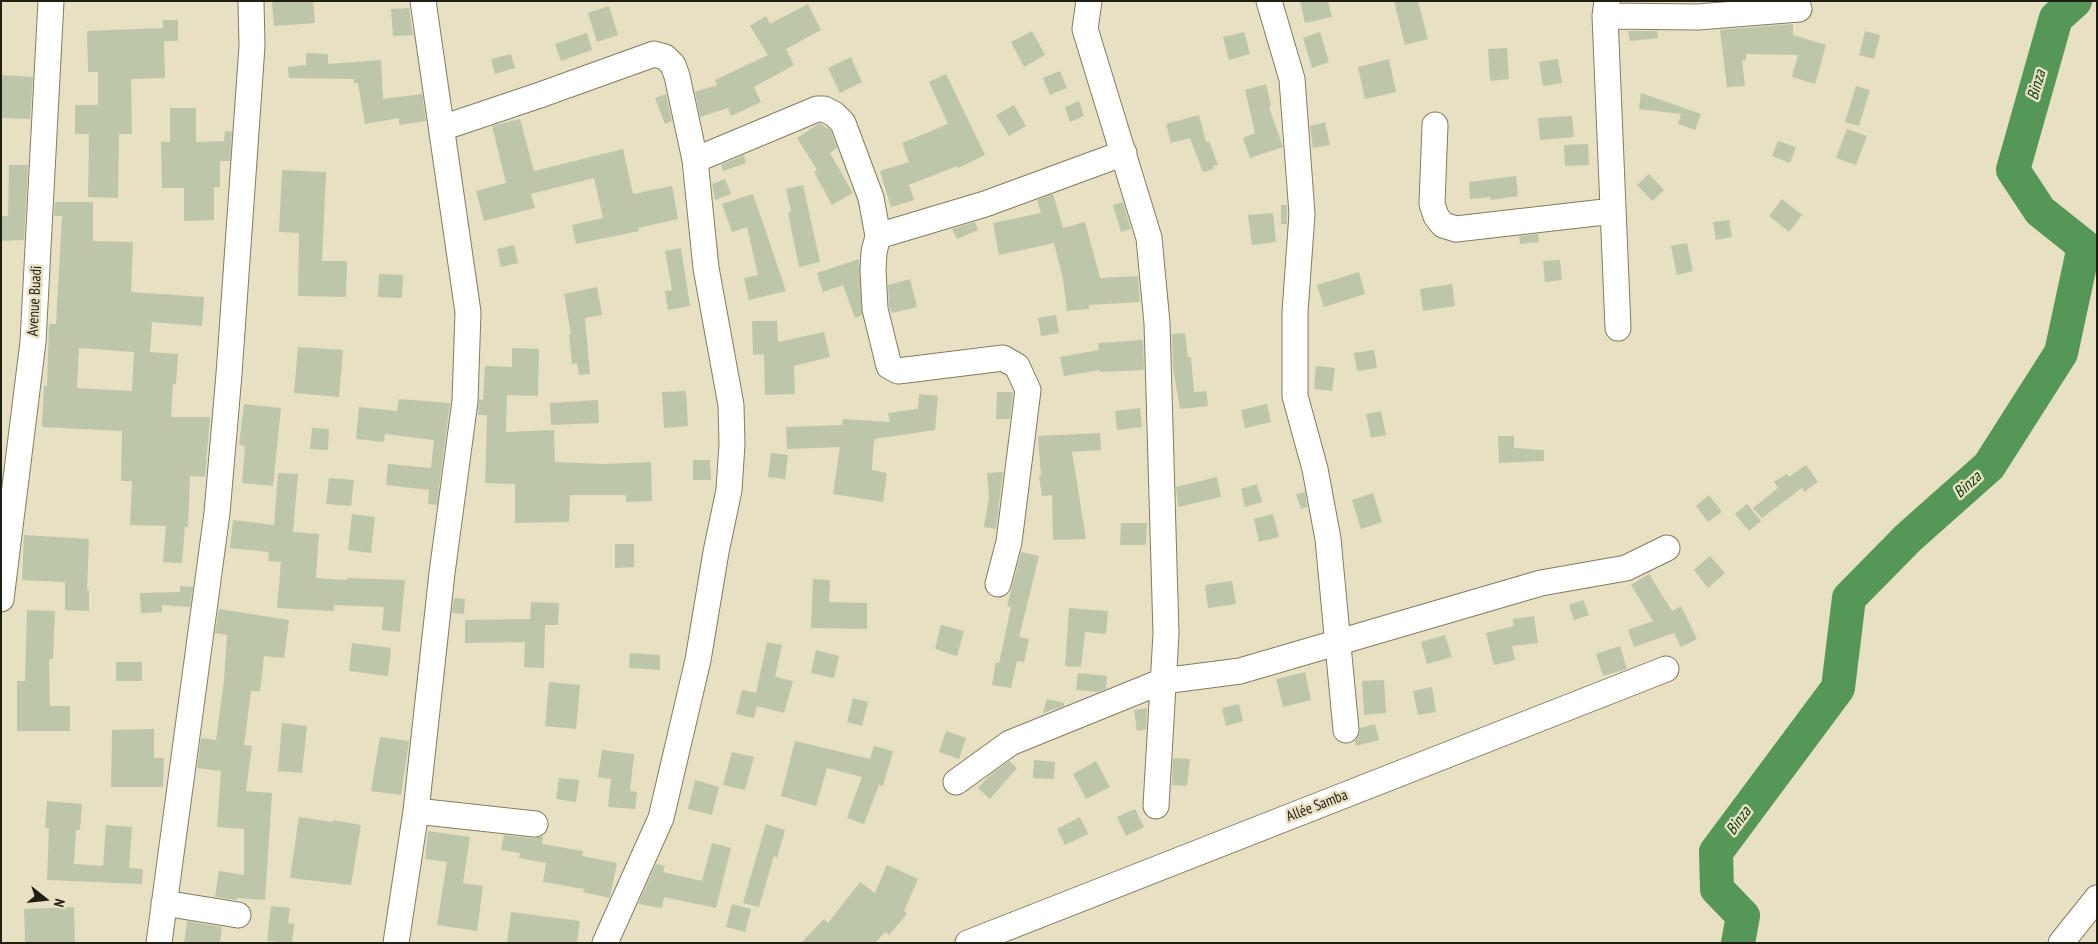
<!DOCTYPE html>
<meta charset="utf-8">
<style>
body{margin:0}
#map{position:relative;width:2098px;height:944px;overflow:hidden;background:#e7e0c2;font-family:"PT Sans Narrow",sans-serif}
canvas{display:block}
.frame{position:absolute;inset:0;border:2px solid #201e13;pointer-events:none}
.north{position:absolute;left:20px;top:874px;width:50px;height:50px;-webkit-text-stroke:4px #e7e0c2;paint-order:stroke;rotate:106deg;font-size:14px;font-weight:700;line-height:20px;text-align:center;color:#201e13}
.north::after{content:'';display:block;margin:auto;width:18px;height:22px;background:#201e13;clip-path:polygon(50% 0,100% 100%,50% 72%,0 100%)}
</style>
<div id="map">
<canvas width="2098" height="944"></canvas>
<div class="frame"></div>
<div class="north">N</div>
</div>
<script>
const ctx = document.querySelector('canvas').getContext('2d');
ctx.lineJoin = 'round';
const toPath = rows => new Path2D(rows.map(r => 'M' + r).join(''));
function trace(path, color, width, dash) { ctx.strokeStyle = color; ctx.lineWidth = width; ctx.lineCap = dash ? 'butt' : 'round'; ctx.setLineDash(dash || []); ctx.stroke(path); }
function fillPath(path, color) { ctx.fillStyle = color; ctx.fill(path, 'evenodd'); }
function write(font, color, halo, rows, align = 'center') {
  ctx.font = font + ' "PT Sans Narrow",sans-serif'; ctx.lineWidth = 5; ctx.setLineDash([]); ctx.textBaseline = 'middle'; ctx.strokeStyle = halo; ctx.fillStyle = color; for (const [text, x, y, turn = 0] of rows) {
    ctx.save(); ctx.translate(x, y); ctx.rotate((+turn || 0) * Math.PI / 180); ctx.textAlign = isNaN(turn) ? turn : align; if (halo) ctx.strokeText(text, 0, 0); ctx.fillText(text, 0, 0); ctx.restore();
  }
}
const river = toPath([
 [1738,943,1743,916,1717,889,1716,852,1838,688,1849,598,1908,538,1989,466,2061,353,2084,246,2040,211,2013,170,2056,18,2075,1]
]);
const building = toPath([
 [272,1,313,1,315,23,274,26],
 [1300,1,1328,1,1332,17,1305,23],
 [1394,1,1418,1,1428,39,1405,45],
 [808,4,821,30,786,49,794,65,754,87,761,102,731,116,728,108,700,117,695,92,717,85,715,80,768,55,750,26,766,16,770,24],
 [609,6,618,35,597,42,588,13],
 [409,8,413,35,393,36,391,9],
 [163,20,178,20,178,41,164,41,165,78,131,79,132,134,119,134,118,198,88,197,89,134,75,134,75,105,98,105,98,72,88,72,87,31,163,28],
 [1793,24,1793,35,1826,45,1815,84,1792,77,1798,55,1746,54,1746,60,1742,60,1745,86,1727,87,1720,30],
 [1032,31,1045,55,1024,67,1011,42],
 [1628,31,1657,31,1658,38,1630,41],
 [1865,31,1880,35,1874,59,1859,55],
 [1244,32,1250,54,1229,60,1223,37],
 [1320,32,1329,62,1312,68,1303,38],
 [587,33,592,50,561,61,555,44],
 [1507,48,1509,79,1490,81,1488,49],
 [306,53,328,54,328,64,381,60,383,99,422,94,426,121,399,125,399,118,365,124,358,83,354,83,354,79,289,78,288,67,306,65],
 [511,54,515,68,495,74,491,59],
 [851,57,862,82,840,93,828,68],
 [1389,59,1396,92,1365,99,1358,67],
 [1558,59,1562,83,1543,86,1539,62],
 [1060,71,1067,88,1050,95,1043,78],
 [946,74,985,155,958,168,957,166,909,185,914,200,891,207,880,171,909,162,902,143,948,124,929,82],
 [1,75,33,77,30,119,1,118],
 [1266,84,1271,106,1269,107,1283,147,1250,158,1243,138,1255,133,1245,90],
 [1856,86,1870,90,1859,126,1845,122],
 [1641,93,1701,114,1695,130,1678,124,1681,114,1639,109],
 [666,94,672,121,665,124,655,98],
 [1079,101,1084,116,1070,122,1065,107],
 [1014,105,1026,126,1009,136,996,115],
 [170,108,196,108,196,142,224,141,225,131,232,132,230,161,220,161,220,187,214,187,214,220,184,221,184,188,162,188,161,142,170,142],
 [1199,115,1206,142,1209,141,1218,165,1213,166,1214,169,1203,172,1190,138,1171,143,1166,124],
 [1572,116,1574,137,1540,140,1538,118],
 [520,119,534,171,623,149,633,194,672,186,678,219,638,228,639,231,576,244,572,225,603,218,594,178,531,194,535,208,484,221,476,191,506,183,492,126],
 [1325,122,1330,145,1313,148,1310,126],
 [820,123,831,131,837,148,830,153,853,193,832,205,814,172,817,170,797,138],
 [1847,129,1867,136,1856,165,1836,158],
 [1778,141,1796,147,1790,163,1772,156],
 [1588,144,1589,165,1565,166,1564,145],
 [744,155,746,163,723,171,721,165],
 [9,165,28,165,24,240,1,241,1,216,8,216],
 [282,170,326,172,322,261,347,261,346,297,298,296,299,233,279,232],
 [1649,174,1664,190,1652,201,1637,185],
 [1516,176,1518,196,1491,200,1490,197,1470,199,1469,182],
 [725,179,731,194,715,200,712,184],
 [803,185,820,262,799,267,788,213,791,212,786,189],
 [753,194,786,291,749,300,744,278,758,275,747,227,732,232,722,204],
 [1053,194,1063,228,1085,222,1100,278,1138,276,1140,302,1089,305,1089,309,1067,311,1063,279,1054,243,999,255,993,223,1041,213,1037,200],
 [1782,199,1802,215,1789,232,1769,216],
 [55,202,93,202,93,241,133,242,131,292,204,297,202,326,152,322,150,352,178,354,176,384,173,384,171,417,210,417,205,477,190,476,188,527,185,527,182,563,163,562,166,526,130,525,132,481,121,481,122,431,42,427,44,386,47,386,49,324,56,324,62,216,54,216],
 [79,348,134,352,132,391,77,388],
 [1123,202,1131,229,1121,232,1113,205],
 [1281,205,1287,205,1287,224,1281,224],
 [1273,213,1276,242,1252,245,1248,215],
 [1729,220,1732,237,1716,240,1713,222],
 [975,222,978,230,957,239,952,229],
 [1538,234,1539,242,1520,244,1519,236],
 [1687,243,1693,271,1677,275,1671,246],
 [514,245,518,263,501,267,497,249],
 [681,248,690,306,668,310,665,291,672,290,665,251],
 [859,259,862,315,855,318,843,285,823,292,817,273],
 [1560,260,1562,280,1545,282,1543,261],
 [1359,272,1365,294,1324,307,1317,285],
 [379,274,403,275,402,298,378,297],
 [910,279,917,307,892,313,889,306,888,285],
 [1452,284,1455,306,1423,311,1420,289],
 [597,287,602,315,585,318,590,374,579,375,577,363,572,364,569,334,571,334,564,294],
 [1056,315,1059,333,1041,336,1038,318],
 [752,321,777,321,778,342,824,332,830,357,794,366,795,394,765,395,764,354,753,355],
 [1185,333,1188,357,1191,357,1194,392,1206,391,1208,406,1180,409,1173,369,1172,334],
 [1143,340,1144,370,1100,372,1100,370,1064,376,1060,357,1099,350,1098,343],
 [298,347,343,350,339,397,294,393],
 [512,348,539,349,538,396,507,395,506,432,554,430,555,462,604,464,651,462,652,501,626,502,626,495,570,495,569,522,515,523,515,484,485,483,487,415,478,415,479,399,483,400,485,366,512,367],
 [1374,350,1377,368,1357,371,1354,353],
 [1316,366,1335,368,1332,391,1314,389],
 [686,391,688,426,664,428,662,392],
 [997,392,1013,392,1010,419,996,419],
 [919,394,938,396,935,430,874,439,872,470,887,473,883,502,833,494,840,447,787,449,786,427,842,425,843,419,890,422,888,413,918,409],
 [399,399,450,403,437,505,428,504,429,490,386,485,388,464,431,468,434,440,385,434,384,442,356,439,359,407,397,411],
 [598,400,599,423,551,425,550,403],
 [244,404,281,408,273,486,242,483,245,446,239,445],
 [1267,404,1271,422,1245,428,1241,410],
 [1140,408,1142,427,1117,430,1115,411],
 [1381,411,1386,435,1371,438,1366,414],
 [312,428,329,429,328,450,310,449],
 [1100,433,1101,450,1072,452,1086,539,1053,540,1052,495,1042,496,1039,476,1041,476,1038,436],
 [1498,436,1514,436,1514,448,1544,450,1544,461,1499,463],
 [771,453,788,455,785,479,768,477],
 [693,460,710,460,711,480,693,480],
 [1806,465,1818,482,1804,492,1802,488,1762,518,1753,508,1778,488,1774,482,1787,474,1789,477],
 [1003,472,996,529,984,527,989,497,987,473],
 [278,473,298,474,293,532,319,534,316,578,347,580,347,578,405,580,400,632,382,630,384,607,334,605,334,611,277,608,281,562,268,561,269,552,230,548,233,520,274,525],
 [1217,477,1221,497,1178,507,1176,487],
 [329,478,354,480,351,506,326,504],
 [1257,484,1262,502,1245,507,1241,489],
 [1305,492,1307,507,1301,509,1296,494],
 [1373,493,1382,522,1361,529,1352,500],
 [1709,495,1722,512,1708,522,1696,506],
 [1747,504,1761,521,1749,531,1735,514],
 [352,514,375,517,371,553,348,550],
 [1273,514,1279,537,1259,542,1254,519],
 [1121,523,1147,523,1146,545,1120,545],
 [24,535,89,539,87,590,89,590,89,611,65,610,65,582,22,580],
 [615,544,634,544,634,567,615,568],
 [1021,552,1039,556,1019,637,1029,639,1024,662,1017,661,1011,688,992,685,996,662,999,663,1011,607,1007,606],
 [1710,556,1725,573,1708,588,1694,570],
 [1649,574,1672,611,1681,606,1697,639,1681,647,1674,633,1634,647,1628,630,1653,621,1631,585],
 [813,579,830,580,829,602,867,603,867,629,811,628],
 [1232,581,1236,604,1208,608,1205,585],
 [180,586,193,587,190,607,162,605,162,612,141,613,140,593,180,592],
 [454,598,465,599,464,614,452,613],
 [1583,600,1589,615,1574,620,1569,605],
 [531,602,559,603,558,625,545,625,544,668,524,667,525,642,465,643,465,620,530,619],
 [1069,608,1108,611,1106,634,1085,632,1081,667,1065,666],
 [219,609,289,620,284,658,264,656,260,691,251,691,244,745,252,746,246,791,272,793,265,900,237,898,237,900,215,897,219,871,244,875,244,829,217,827,221,771,197,768,201,738,216,740,224,681,227,635,215,633],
 [27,610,55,611,53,659,49,659,50,706,70,706,70,731,17,731,17,681,25,681],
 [1534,616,1538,643,1512,646,1515,660,1494,665,1486,633,1514,626,1513,619],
 [941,625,964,631,957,656,935,649],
 [1445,635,1452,657,1427,664,1421,642],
 [767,642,782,645,775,677,793,681,784,713,757,706,754,718,736,714,742,690,756,693],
 [352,643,391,648,388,676,349,671],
 [1620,646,1627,669,1603,676,1596,654],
 [816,650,839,656,834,678,811,673],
 [630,653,660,655,660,670,629,668],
 [116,662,142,662,142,681,116,681],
 [1305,672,1311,700,1283,707,1276,679],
 [1078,673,1107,676,1106,689,1097,692,1076,690],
 [1384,680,1386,713,1364,715,1362,681],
 [549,682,580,685,576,729,545,726],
 [1432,687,1436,712,1418,715,1413,691],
 [853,698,868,702,862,726,847,722],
 [1047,699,1064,703,1064,706,1043,713],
 [1239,704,1243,721,1226,726,1222,708],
 [1147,708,1146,729,1137,731,1134,710],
 [282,723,307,726,302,773,278,771],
 [1375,724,1379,740,1356,746,1355,741,1359,736,1360,728],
 [154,729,154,758,164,758,163,787,111,787,112,730],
 [946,731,966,738,959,759,939,752],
 [380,737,409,741,401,795,371,791],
 [795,741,870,759,874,746,893,751,883,786,879,785,864,824,847,818,862,777,827,768,816,806,781,796],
 [602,750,634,754,630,791,637,792,635,809,608,807,611,779,598,777],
 [732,752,754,757,745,790,723,785],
 [1173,758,1190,759,1187,786,1172,785],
 [1034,760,1055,762,1054,779,1033,778],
 [1009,761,1017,768,990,799,978,788,988,777],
 [1096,761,1110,787,1086,799,1073,774],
 [559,778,579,780,576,802,556,799],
 [695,780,719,787,712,815,688,809],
 [47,801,82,804,80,830,76,830,74,864,103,866,106,825,132,827,129,868,143,869,142,884,47,880,49,828,45,828],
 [1135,809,1144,827,1126,836,1117,817],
 [299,817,333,822,333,820,361,825,351,885,290,878],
 [1080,817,1088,834,1065,845,1057,829],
 [766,824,785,830,777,858,774,856,759,907,743,903],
 [428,831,470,837,463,883,483,886,477,931,437,925,447,862,425,859],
 [504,835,533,838,543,836,542,844,583,851,582,856,617,863,610,898,583,892,584,889,543,882,546,863,519,858,520,853,501,850],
 [712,843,731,848,716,908,664,897,662,908,638,904,656,864,665,866,663,872,702,881],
 [887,865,918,879,904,911,907,914,889,935,885,932,875,943,801,943,824,919,828,923,860,882,875,893],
 [732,904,751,909,745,932,726,927],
 [271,906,290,908,288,923,294,924,292,943,267,941],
 [74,907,75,943,25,943,24,909],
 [511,912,580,921,577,943,507,943],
 [187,921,222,927,220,943,184,943]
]);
const minor = toPath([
 [1089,1,1085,29,1149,238,1157,323,1166,634,1156,806],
 [1269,1,1292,79,1302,214,1295,312,1295,396,1315,469,1328,539,1346,730],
 [1607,1,1605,16,1618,328],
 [1605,16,1698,17,1799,9],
 [1435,125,1432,204,1436,216,1443,225,1456,229,1613,211],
 [442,128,540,95,654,54,665,57,673,65,677,76,695,160,706,268,731,405,732,444,729,490,716,552,698,660,661,818,605,943],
 [695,160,817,109,824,109,834,114,843,123,871,198,878,236,874,252,873,270,875,309,889,366,898,371,1003,358,1017,366,1028,390,1009,542,998,584],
 [878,236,985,204,1124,153],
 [1,599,33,342,51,1],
 [956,782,1010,743,1163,681,1240,671,1541,583,1626,568,1667,548],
 [416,811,535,824],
 [164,903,238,915],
 [159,943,217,513,229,374,252,46,251,1],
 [396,943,416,811,442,573,465,401,468,312,423,1],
 [968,943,1666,669],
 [2061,943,2097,898]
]);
const streetNames = [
 ["Avenue Buadi",35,301,-87],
 ["Allée Samba",1317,806,-21]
];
const waterNames = [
 ["Binza",2037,85,-74],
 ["Binza",1968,485,-42],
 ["Binza",1739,821,-54]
];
trace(river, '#549756', 34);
fillPath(building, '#bec6a9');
trace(minor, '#827c61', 27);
trace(minor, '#fff', 25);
write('15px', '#201e13', '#e7e0c2', streetNames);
write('italic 16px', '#03370a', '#e7e0c2', waterNames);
</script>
